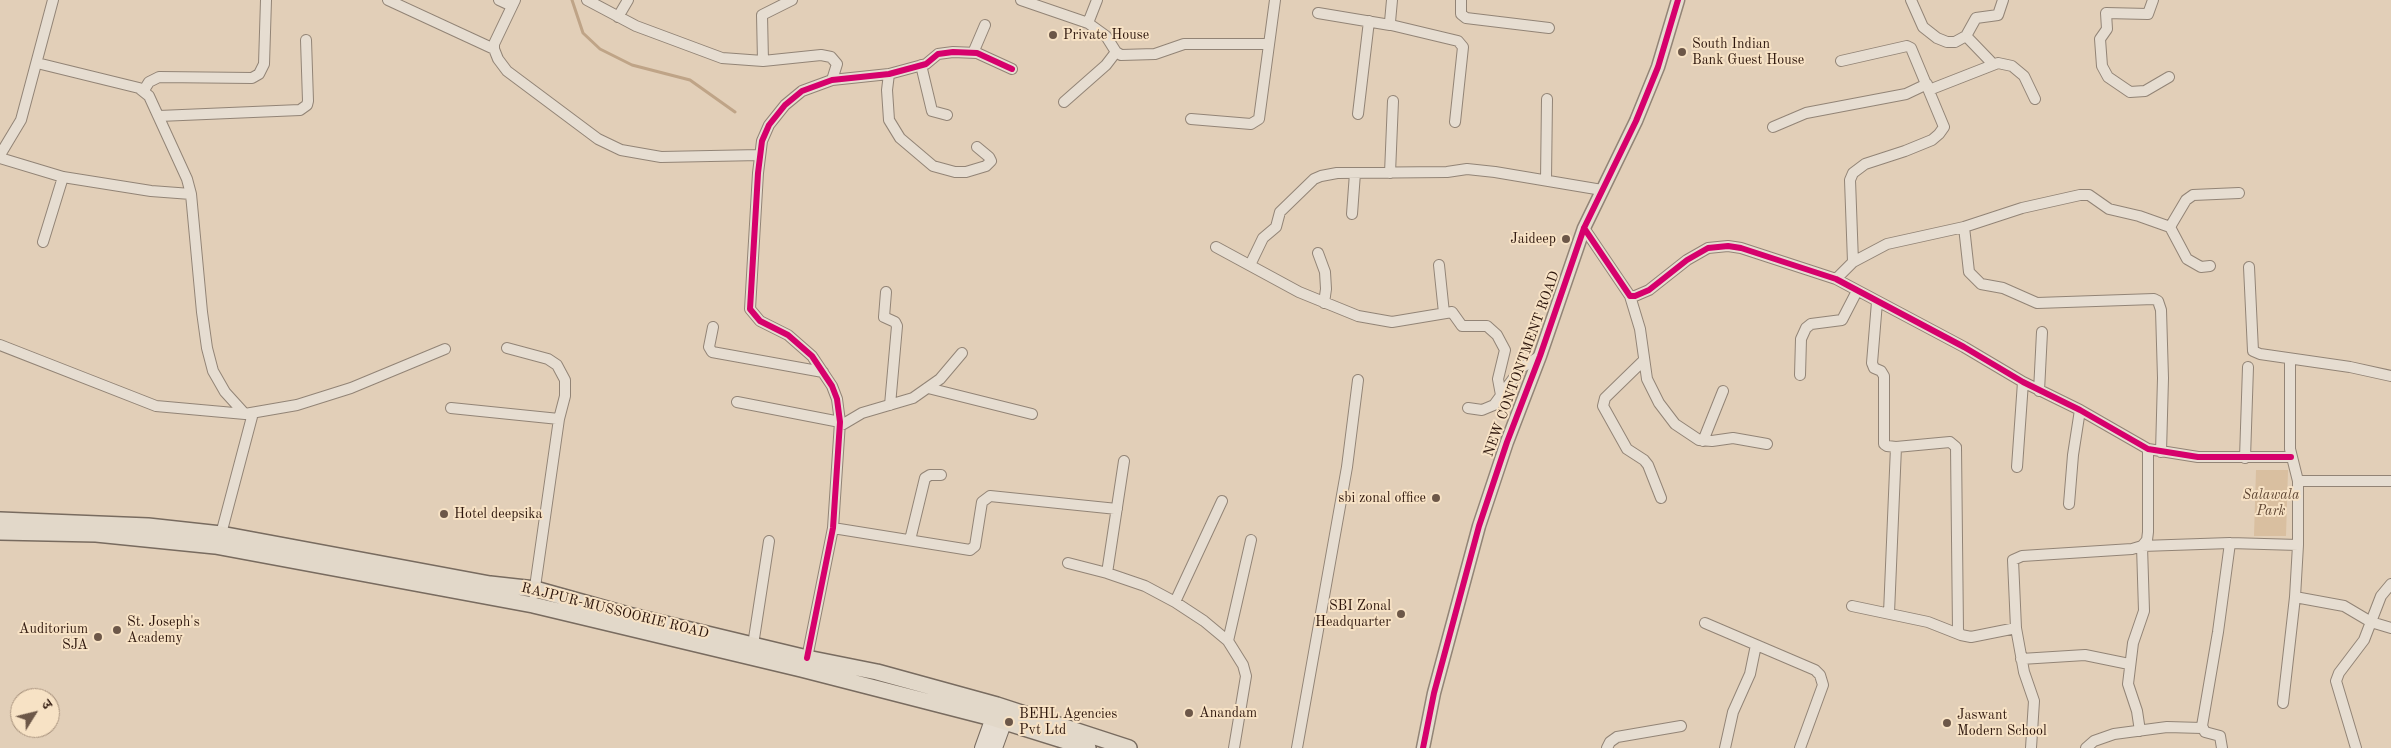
<!DOCTYPE html>
<meta charset="utf-8">
<style>
body{margin:0}
#map{position:relative;width:2391px;height:748px;overflow:hidden;background:#e2cfb8;font-family:"Old Standard TT","Noto Serif Devanagari",serif}
canvas{display:block}
.north{position:absolute;left:10px;top:688px;width:50px;height:50px;box-sizing:border-box;background:#f7e2c5;border:1px solid #a6907b;border-radius:50%;rotate:54deg;font-size:14px;font-weight:700;line-height:20px;text-align:center;color:#2d160c}
.north::after{content:'';display:block;margin:auto;width:18px;height:22px;background:#6c5748;clip-path:polygon(50% 0,100% 100%,50% 72%,0 100%)}
</style>
<div id="map">
<canvas width="2391" height="748"></canvas>
<div class="north">उ</div>
</div>
<script>
const ctx = document.querySelector('canvas').getContext('2d');
ctx.lineJoin = 'round';
function fillPath(path, color) { ctx.fillStyle = color; ctx.fill(path, 'evenodd'); }
const toPath = rows => new Path2D(rows.map(r => 'M' + r).join(''));
function trace(path, color, width, dash) { ctx.strokeStyle = color; ctx.lineWidth = width; ctx.lineCap = dash ? 'butt' : 'round'; ctx.setLineDash(dash || []); ctx.stroke(path); }
function write(font, color, halo, rows, align = 'center') {
  ctx.font = font + ' "Old Standard TT",serif'; ctx.lineWidth = 4; ctx.setLineDash([]); ctx.textBaseline = 'middle'; ctx.strokeStyle = halo; ctx.fillStyle = color; for (const [text, x, y, turn = 0] of rows) {
    ctx.save(); ctx.translate(x, y); ctx.rotate((+turn || 0) * Math.PI / 180); ctx.textAlign = isNaN(turn) ? turn : align; if (halo) ctx.strokeText(text, 0, 0); ctx.fillText(text, 0, 0); ctx.restore();
  }
}
const green = toPath([
 [2256,470,2288,470,2286,536,2254,536]
]);
const stream = toPath([
 [572,0,583,33,600,49,632,65,690,80,735,112]
]);
const minor = toPath([
 [388,0,494,49],
 [499,0,512,6],
 [515,0,494,44,494,49,498,59,507,71,598,139,621,150,661,157,760,155],
 [587,0,636,26,722,58,763,61,821,55,831,57,837,64,832,80],
 [1021,0,1088,23,1106,36,1116,52,1121,55,1155,54,1184,44,1269,44],
 [1392,0,1390,22,1391,25,1458,41,1463,47,1455,122],
 [1461,0,1461,14,1466,18,1549,28],
 [1911,0,1923,27,1937,38,1947,42,1955,42,1966,36,1976,18,1998,15,2003,0],
 [2153,0,2148,14,2106,13,2107,29,2100,39,2102,66,2108,77,2130,92,2145,91,2169,77],
 [1318,13,1390,25],
 [618,17,628,0],
 [1088,23,1097,0],
 [1966,36,1993,64],
 [973,53,985,25],
 [763,61,762,15,792,0],
 [1841,61,1907,46,1911,48,1944,127,1939,134,1932,140,1905,151,1865,164,1853,173,1850,180,1853,262],
 [37,63,139,88,149,96,187,179,191,194,202,312,207,348,213,371,225,392,245,414],
 [921,65,932,111,947,115],
 [889,74,887,90,889,120,900,138,933,166,955,172,966,172,986,166,991,161,989,157,977,147],
 [144,90,149,82,159,77,252,78,259,74,264,64,266,0],
 [1929,90,1998,63,2012,66,2024,76,2035,99],
 [1064,102,1106,65,1116,52],
 [1358,114,1369,21],
 [159,116,300,110,307,105,308,101,306,40],
 [1191,119,1251,124,1259,119,1275,0],
 [1773,127,1806,113,1906,94,1927,84],
 [0,155,21,120,53,0],
 [0,158,63,177,151,191,191,194],
 [1390,173,1393,101],
 [1546,180,1547,99],
 [1352,214,1355,173],
 [1964,227,1969,272,1981,284,2003,288,2037,303,2154,299,2158,301,2161,310,2163,378,2161,452],
 [2170,227,2186,200,2193,195,2239,193],
 [1584,228,1630,296,1635,296,1649,290,1687,260,1708,248,1728,246,1741,248,1836,279,1964,347,2023,382,2080,410,2148,449,2198,457,2291,457],
 [43,242,63,177],
 [1216,247,1299,292,1358,316,1392,322,1452,312,1462,326,1487,326,1497,335,1505,350,1498,379,1501,395],
 [1318,253,1325,272,1326,289,1324,303],
 [1250,265,1263,238,1276,227,1280,212,1314,179,1321,176,1337,173,1447,172,1467,169,1495,172,1602,190],
 [1439,265,1444,313],
 [2249,267,2253,351,2260,354,2350,367,2391,376],
 [1836,279,1853,262,1887,244,1964,227,2022,208,2080,195,2089,195,2109,209,2139,216,2170,227,2187,259,2201,267,2210,266],
 [886,292,884,317,895,322,897,326,890,405],
 [1630,296,1640,329,1647,379,1659,403,1675,424,1699,440,1712,441,1733,438,1767,444],
 [1877,302,1872,363,1874,368,1881,371,1884,376,1884,444,1887,446,1896,447,1950,442,1956,447,1958,631,1961,635,1971,637,2016,628],
 [713,327,709,347,712,352,823,372],
 [0,345,156,406,245,414,297,405,351,388,445,349],
 [507,348,548,359,557,365,565,380,565,396,559,419,534,594],
 [1643,361,1605,398,1603,406,1627,449,1644,460,1648,465,1661,498],
 [1800,375,1801,339,1806,328,1811,324,1842,320,1857,291],
 [928,388,1032,414],
 [2039,391,2042,332],
 [737,402,840,422],
 [451,408,559,419],
 [1468,408,1482,410,1494,405,1521,368,1540,356],
 [840,426,862,413,913,398,940,379,962,353],
 [1703,441,1723,391],
 [2245,458,2248,367],
 [2017,467,2023,382],
 [2298,481,2391,481],
 [2069,504,2073,455,2080,410],
 [833,528,970,550,975,546,982,502,990,496,1117,509],
 [221,534,253,413],
 [910,540,925,478,930,475,941,475],
 [1068,563,1107,573,1145,586,1175,602,1204,621,1228,641,1243,665,1246,676,1234,748],
 [1107,573,1124,461],
 [2295,597,2344,606,2371,622,2391,628],
 [1175,602,1222,501],
 [1852,606,1928,622,1961,635],
 [1889,613,1896,447],
 [1705,623,1815,670,1820,675,1823,685,1800,748],
 [1228,641,1251,540],
 [753,645,769,541],
 [807,658,833,528,840,422,837,399,832,386,812,356,788,335,760,321,750,309,758,173,762,141,769,125,785,105,802,91,832,80,889,74,926,64,938,54,953,52,977,53,1012,69],
 [2021,659,2085,655,2129,664],
 [2283,703,2295,597,2298,545,2298,481,2290,449,2290,359],
 [2140,731,2137,711,2128,684,2133,643,2144,611,2142,546,2230,543,2298,545],
 [1297,748,1347,467,1358,380],
 [1607,748,1610,742,1617,737,1681,726],
 [1725,748,1733,712,1750,674,1756,645],
 [2031,748,2034,701,2024,672,2016,628,2013,560,2022,556,2132,549,2142,546,2147,540,2148,532,2148,449],
 [2086,748,2094,741,2114,734,2167,727,2202,728],
 [2222,748,2220,736,2205,732,2202,726,2218,632,2230,543],
 [2356,748,2336,681,2339,673,2364,640,2381,596,2391,584]
]);
const tertiary = toPath([
 [1423,748,1434,693,1479,526,1507,442,1540,356,1584,228,1636,121,1658,67,1678,0]
]);
const secondary = toPath([
 [982,748,996,709],
 [995,748,1008,712]
]);
const primary = toPath([
 [0,520,148,526,221,534,490,584,535,589,628,615,807,658,877,672,997,705,1129,748],
 [0,532,96,534,215,546,533,605,801,669,992,718,1088,748]
]);
const cycleway = toPath([
 [1584,228,1630,296,1635,296,1649,290,1687,260,1708,248,1728,246,1741,248,1836,279,1964,347,2023,382,2080,410,2148,449,2198,457,2291,457],
 [807,658,833,528,840,422,837,399,832,386,812,356,788,335,760,321,750,309,758,173,762,141,769,125,785,105,802,91,832,80,889,74,926,64,938,54,953,52,977,53,1012,69],
 [1423,748,1434,693,1479,526,1507,442,1540,356,1584,228,1636,121,1658,67,1678,0]
]);
const markers = [
 [1053,35,5,"#6c5748"],
 [1682,52,5,"#6c5748"],
 [1566,239,5,"#6c5748"],
 [1436,498,5,"#6c5748"],
 [444,514,5,"#6c5748"],
 [1401,614,5,"#6c5748"],
 [117,630,5,"#6c5748"],
 [98,637,5,"#6c5748"],
 [1189,713,5,"#6c5748"],
 [1009,722,5,"#6c5748"],
 [1947,723,5,"#6c5748"]
];
const poiNames = [
 ["Private House",1063,35],
 ["South Indian",1692,44],
 ["Bank Guest House",1692,60],
 ["Jaideep",1556,239,"right"],
 ["sbi zonal office",1426,498,"right"],
 ["Hotel deepsika",454,514],
 ["SBI Zonal",1391,606,"right"],
 ["Headquarter",1391,622,"right"],
 ["St. Joseph's",127,622],
 ["Academy",127,638],
 ["Auditorium",88,629,"right"],
 ["SJA",88,645,"right"],
 ["Anandam",1199,713],
 ["BEHL Agencies",1019,714],
 ["Pvt Ltd",1019,730],
 ["Jaswant",1957,715],
 ["Modern School",1957,731]
];
const streetNames = [
 ["NEW CONTONTMENT ROAD",1522,364,-70],
 ["RAJPUR-MUSSOORIE ROAD",615,611,14]
];
const parkNames = [
 ["Salawala",2271,495],
 ["Park",2271,511]
];
fillPath(green, '#d9bfa0');
trace(stream, '#bfa487', 3);
trace(minor, '#928476', 12);
trace(tertiary, '#928476', 15);
trace(secondary, '#786b5f', 16);
trace(primary, '#786b5f', 18);
trace(minor, '#e6ddd1', 10);
trace(tertiary, '#e6ddd1', 12);
trace(secondary, '#e6ddd1', 14);
trace(primary, '#e2d8c9', 15);
trace(cycleway, '#d6006c', 6);
for (const [x, y, r, color] of markers) { const dot = new Path2D(); dot.arc(x, y, r, 0, 2 * Math.PI); ctx.fillStyle = color; ctx.fill(dot); trace(dot, '#f7e2c5', 2); }
write('14px', '#2d160c', '#f7e2c5', poiNames, 'left');
write('14px', '#2d160c', '#f7e2c5', streetNames);
write('italic 14px', '#5e4532', '#f7e2c5', parkNames);
</script>
